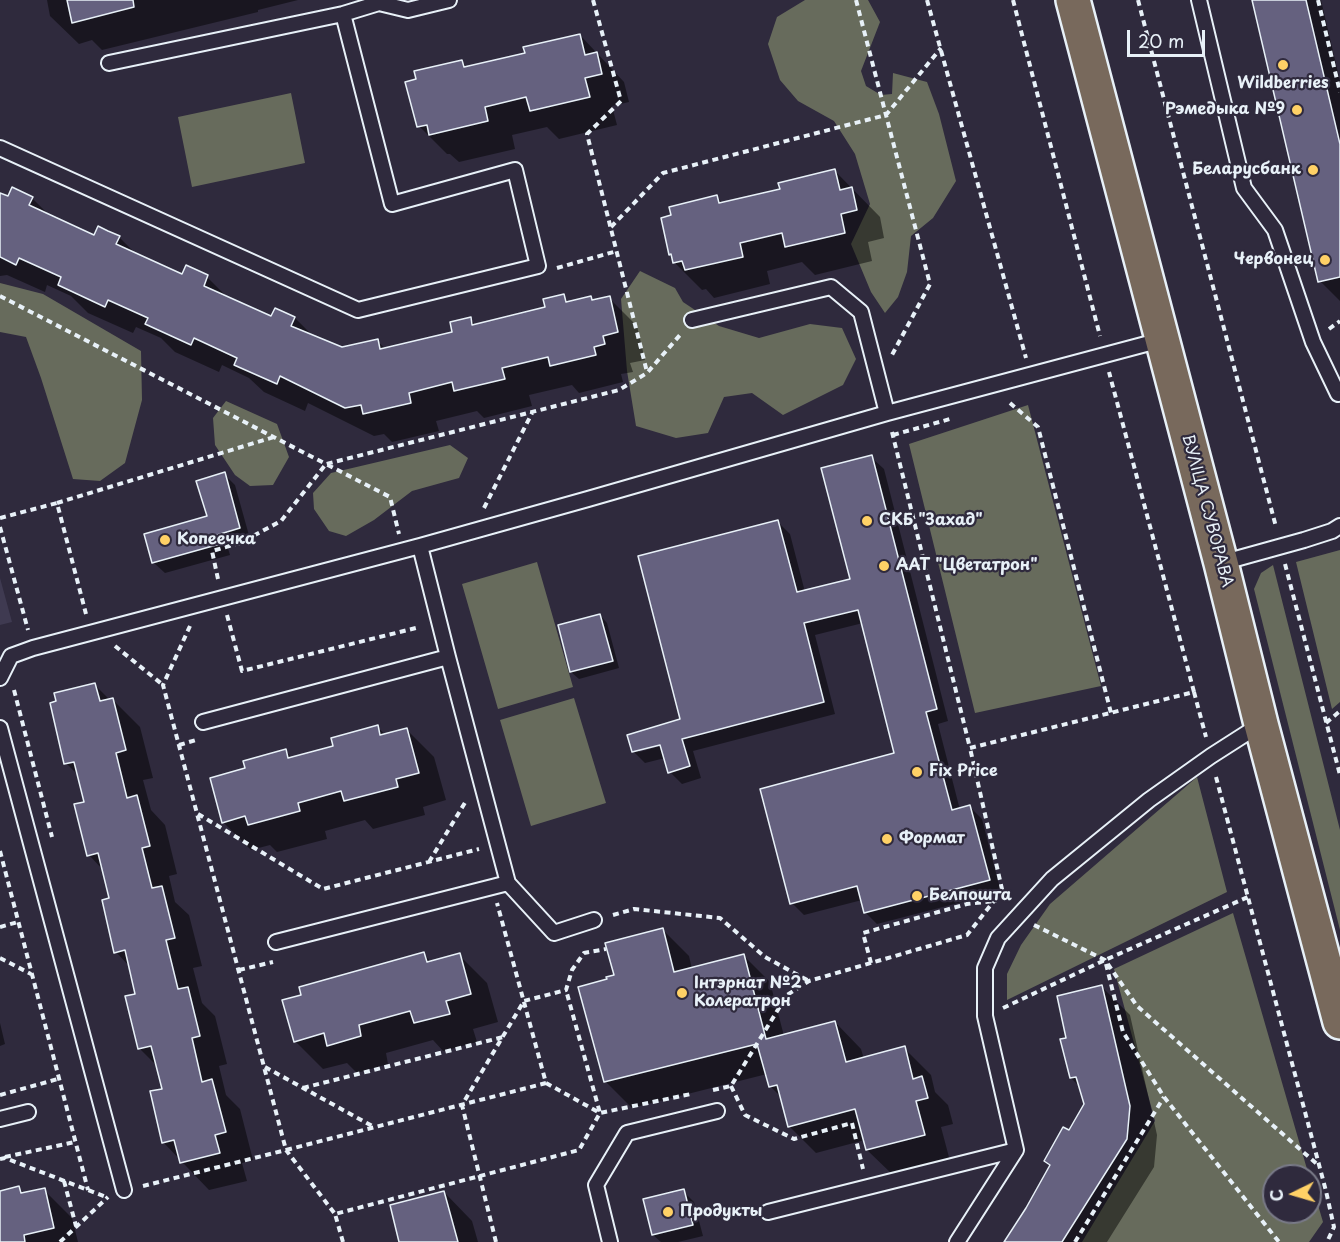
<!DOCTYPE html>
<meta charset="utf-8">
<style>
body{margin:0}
#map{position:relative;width:1340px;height:1242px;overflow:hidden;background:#2f2a3d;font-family:"Playpen Sans",sans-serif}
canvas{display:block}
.north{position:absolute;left:1262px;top:1164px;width:60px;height:60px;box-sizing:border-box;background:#2f2a3d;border:2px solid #797a88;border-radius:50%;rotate:265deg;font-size:16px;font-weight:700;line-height:24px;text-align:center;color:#e8f1f8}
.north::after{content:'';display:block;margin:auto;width:21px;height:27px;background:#ffd166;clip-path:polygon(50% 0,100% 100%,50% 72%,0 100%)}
.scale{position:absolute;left:1127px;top:30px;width:78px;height:27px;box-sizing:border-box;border:3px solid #e8f1f8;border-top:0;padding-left:8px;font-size:18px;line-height:21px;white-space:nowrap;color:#e8f1f8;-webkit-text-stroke:4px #2f2a3d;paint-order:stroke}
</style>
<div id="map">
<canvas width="1340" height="1242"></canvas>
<div class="north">С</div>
<div class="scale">20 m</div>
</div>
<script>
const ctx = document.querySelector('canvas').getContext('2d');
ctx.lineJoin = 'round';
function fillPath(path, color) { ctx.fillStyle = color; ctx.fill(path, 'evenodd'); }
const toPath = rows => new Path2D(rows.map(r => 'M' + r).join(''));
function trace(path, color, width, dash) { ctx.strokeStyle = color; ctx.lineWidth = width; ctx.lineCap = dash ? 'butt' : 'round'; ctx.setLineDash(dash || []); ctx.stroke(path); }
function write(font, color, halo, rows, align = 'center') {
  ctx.font = font + ' "Playpen Sans",sans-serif'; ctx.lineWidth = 4.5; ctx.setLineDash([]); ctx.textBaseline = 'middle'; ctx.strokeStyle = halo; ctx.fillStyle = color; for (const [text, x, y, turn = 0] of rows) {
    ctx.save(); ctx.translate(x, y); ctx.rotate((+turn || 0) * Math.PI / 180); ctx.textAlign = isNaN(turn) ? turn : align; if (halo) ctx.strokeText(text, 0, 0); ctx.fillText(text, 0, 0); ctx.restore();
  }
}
const built = toPath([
 [0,578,12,622,0,625]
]);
const green = toPath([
 [805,0,868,0,880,22,861,71,866,86,881,95,892,94,893,73,927,82,939,114,956,181,933,218,911,236,907,272,898,297,885,313,871,292,851,244,870,204,855,154,834,121,798,101,780,80,768,44,777,17],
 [291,93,305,163,192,187,178,117],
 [640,271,675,288,683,302,719,326,759,338,810,324,842,328,856,359,843,385,783,415,752,393,724,397,708,433,676,438,636,426,627,371,621,299],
 [0,283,43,294,141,351,142,400,125,463,100,481,73,479,41,378,26,337,0,332],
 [226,401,277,424,289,457,273,485,250,486,235,475,215,445,213,418],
 [1028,405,1101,686,975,713,909,444],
 [450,445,468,458,459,478,412,491,374,520,346,536,329,531,314,509,313,493,331,473],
 [1340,550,1340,702,1332,709,1296,562],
 [537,562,573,687,498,709,462,584],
 [1273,565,1340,830,1340,930,1254,589,1261,573],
 [574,698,606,803,531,826,500,720],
 [1197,777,1227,892,1007,1000,1007,974,1021,945,1050,904],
 [1233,913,1309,1176,1274,1176,1274,1212,1310,1212,1310,1178,1323,1222,1309,1242,1082,1242,1155,1121,1114,969]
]);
const shadow = toPath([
 [47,0,298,0,258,10,258,12,102,50,92,40,79,44,50,16],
 [1253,0,1321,0,1340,81,1340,301,1320,281],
 [580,35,624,82,629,102,612,106,617,125,559,139,547,127,512,135,515,149,459,162,450,154,447,154,419,126,462,62,468,68,526,54],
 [835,171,880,217,884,238,868,242,872,261,815,275,802,262,767,271,770,284,714,298,706,289,702,290,674,262,673,256,670,254,717,197,723,203,781,190],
 [0,195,9,198,32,198,50,216,95,237,119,237,138,256,183,276,207,277,229,299,272,318,283,313,295,318,313,336,342,349,377,341,386,349,454,333,470,319,476,325,546,308,563,296,570,303,591,298,595,301,609,298,637,326,645,360,630,363,633,372,621,374,623,382,579,393,572,385,529,395,532,406,484,418,477,411,436,421,439,431,392,442,384,434,374,436,308,403,305,411,264,392,249,378,222,365,219,372,175,352,161,338,136,327,133,333,88,313,71,296,47,285,45,292,7,275,0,276],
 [871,457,884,469,948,721,938,724,960,810,970,807,982,819,1001,892,877,924,865,912,862,900,804,915,792,903,896,754,863,623,815,635,835,714,693,751,701,778,682,784,670,772,665,758,645,763,633,751,682,720,778,522,790,534,805,592,852,580],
 [667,741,668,744,639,752,639,748],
 [224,474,235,485,250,539,227,545,230,555,165,573,154,563,146,535,208,517],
 [600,615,607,623,619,668,579,679,571,672],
 [95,685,110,700,112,699,140,727,153,778,143,780,151,810,165,825,177,874,169,876,175,902,189,915,202,966,193,968,202,1003,215,1016,227,1064,219,1066,226,1095,240,1109,253,1160,242,1163,247,1181,209,1190,163,1142,163,1090,158,1067,140,1049,127,997,137,995,130,967,116,952,111,899,104,871,89,855,86,803,80,777,66,763],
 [377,727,386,735,406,729,434,757,446,800,423,807,425,815,373,829,365,820,325,831,327,839,277,852,270,845,251,850,223,822,247,769,285,750,293,759,335,747],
 [663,930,689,956,692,969,743,955,770,982,784,1036,835,1022,861,1049,864,1059,904,1048,931,1075,935,1092,948,1105,953,1124,941,1127,950,1161,894,1176,867,1150,865,1140,816,1153,789,1126,781,1097,770,1086,767,1074,632,1108,605,1081,609,981,615,976],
 [424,954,432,963,459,955,487,983,498,1022,473,1029,477,1042,443,1051,433,1040,386,1053,388,1064,357,1073,347,1063,323,1069,295,1041],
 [1102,987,1130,1015,1157,1135,1154,1167,1107,1242,1006,1242,1051,1166,1046,1161,1070,1133,1086,1104,1081,1088,1071,1078,1068,1039],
 [0,1023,5,1044,0,1046],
 [19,1188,25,1194,44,1190,72,1218,78,1242,0,1242,0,1192],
 [683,1191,694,1202,703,1236,678,1242,661,1242,653,1235],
 [444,1192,472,1221,478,1242,401,1242]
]);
const building = toPath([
 [67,0,133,0,134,7,72,23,67,0],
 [1252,0,1306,0,1340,144,1340,277,1318,282,1252,0],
 [580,34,585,55,597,52,602,74,585,78,590,97,530,111,526,97,485,107,488,121,429,135,427,125,417,127,405,82,416,79,414,71,462,60,464,67,525,53,523,47,580,34],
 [835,169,840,190,852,187,857,210,841,214,845,233,785,247,782,233,740,243,743,257,685,270,682,261,673,263,671,254,669,255,661,218,671,215,669,207,717,195,719,203,780,189,778,183,835,169],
 [12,187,33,197,29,205,94,235,98,226,108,231,120,236,116,244,182,274,186,265,208,275,204,286,271,316,275,308,284,312,295,317,291,326,342,347,378,339,380,349,452,332,450,322,471,317,472,325,545,307,543,299,564,294,566,302,591,296,592,300,610,296,618,332,603,336,605,344,594,347,596,355,550,366,548,357,502,368,505,379,454,391,452,382,409,393,411,403,363,414,361,405,345,408,280,376,277,384,234,365,237,358,194,338,191,345,145,324,148,318,108,300,105,307,58,285,61,277,19,258,16,265,0,257,0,193,8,196,12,187],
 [872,455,937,709,926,712,952,810,970,805,990,880,864,913,857,886,790,904,760,789,894,753,858,610,804,623,824,702,682,739,690,766,668,773,660,745,632,752,627,735,680,719,638,556,778,520,797,592,850,579,821,468,872,455],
 [225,472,240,528,217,535,220,544,152,563,144,534,207,516,196,481,225,472],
 [600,614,613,661,570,672,558,625,600,614],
 [95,683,100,701,113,698,126,750,116,753,127,798,137,795,150,846,142,848,152,888,162,886,175,938,166,940,178,989,188,987,200,1036,192,1038,202,1082,212,1079,226,1132,215,1135,220,1153,180,1163,174,1140,162,1143,150,1091,162,1089,151,1046,138,1049,125,996,135,994,125,950,114,953,102,900,109,898,98,853,87,856,74,804,84,802,74,762,64,764,50,703,56,701,54,693,95,683],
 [378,725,380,735,407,728,419,773,396,779,398,787,344,801,341,791,298,803,300,811,248,825,245,816,222,823,210,778,245,768,243,761,286,749,288,758,333,746,331,738,378,725],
 [663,928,674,972,744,954,766,1039,835,1021,846,1062,905,1046,913,1079,922,1076,928,1098,916,1101,925,1135,866,1150,855,1109,788,1127,777,1085,769,1087,757,1044,604,1082,578,987,607,979,606,977,614,975,605,943,663,928],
 [424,952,427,962,460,953,471,994,446,1001,450,1014,414,1023,410,1011,359,1025,361,1036,327,1046,324,1033,294,1042,282,1000,301,995,299,987,424,952],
 [1102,985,1130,1106,1127,1139,1062,1242,1004,1242,1026,1208,1050,1165,1044,1161,1063,1127,1069,1130,1084,1104,1076,1077,1070,1078,1060,1039,1066,1038,1057,996,1102,985],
 [19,1186,21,1193,45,1188,54,1228,24,1235,25,1242,0,1242,0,1191,19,1186],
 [684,1189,693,1225,652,1235,643,1199,684,1189],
 [444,1191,458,1242,399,1242,390,1205,444,1191]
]);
const path = toPath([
 [593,0,621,101,587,134,647,372],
 [856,0,930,284,892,355],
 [927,0,1026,358],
 [1013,0,1100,336],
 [1138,0,1276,527],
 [1318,0,1340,92],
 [611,227,663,173,886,115,941,48],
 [557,268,617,251],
 [0,296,326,464,619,390,647,373,680,335],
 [1329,329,1340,321],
 [1010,403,1038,427,1111,713],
 [892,432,970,748,1194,692,1109,372],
 [893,435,950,419],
 [57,503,274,437],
 [484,508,532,413],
 [0,518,57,503,86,614],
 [0,527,28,630],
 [1285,564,1340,775],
 [218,579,212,551,240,543,281,521,326,464,390,497,399,534],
 [227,615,242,671,420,627],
 [190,626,163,685,286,1150,546,1083,497,903],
 [115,646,163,685],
 [14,690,52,837],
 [1194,692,1206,737],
 [1326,723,1340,711],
 [179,745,196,740],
 [1216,777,1326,1191,1334,1227,1327,1242],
 [198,814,323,889,479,849],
 [0,851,88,1190],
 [429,862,466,801],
 [613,915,634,909,720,918,765,957,809,981],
 [1034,925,1105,960,1137,1006,1318,1165],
 [0,927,18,922],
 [0,958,31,974],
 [871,963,863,933,967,904,994,901],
 [1106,964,1123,1032,1164,1097,1279,1242],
 [239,970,273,962],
 [1003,1008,1105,960,1248,897],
 [265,1067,374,1127],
 [546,1083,600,1113,691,1094],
 [731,1086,745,1115,794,1139,852,1123,863,1169],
 [303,1088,503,1037],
 [713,1090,731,1086,787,995,809,981,967,935,994,901,1004,898,970,748],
 [0,1095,58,1079],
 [5,1157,75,1142],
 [0,1159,5,1158,106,1197],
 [64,1181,76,1226],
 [143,1186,286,1150,335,1214],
 [60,1242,108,1197],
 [343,1242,335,1214,579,1150,600,1113,566,990],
 [496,1242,462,1105,524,1001,566,990,572,970,584,953,606,949],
 [1075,1242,1164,1097]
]);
const service = toPath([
 [378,0,379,3,408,10,449,0],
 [1199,0,1244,188,1275,230,1313,342,1338,394,1340,392],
 [109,63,343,14,379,3],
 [0,148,358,310,538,266,515,170,392,204,343,14],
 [692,320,831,287,861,312,887,413],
 [1221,563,1304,540,1332,531,1340,526],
 [0,678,11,656,33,648,420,546,588,499,887,413,1161,340],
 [203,722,448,657],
 [0,728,124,1190],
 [508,883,554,933,594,920],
 [276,942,508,883,448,657,420,546],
 [0,1119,28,1112],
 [768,1212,1016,1150,985,1016,985,968,998,938,1052,879,1149,800,1211,756,1261,724],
 [610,1242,596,1185,627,1133,717,1111],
 [957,1242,1016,1150]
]);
const primary = toPath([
 [1073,0,1221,563,1261,724,1340,1022]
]);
const markers = [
 [1283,65,6,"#ffd166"],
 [1297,110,6,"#ffd166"],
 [1313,170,6,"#ffd166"],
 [1325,260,6,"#ffd166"],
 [867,521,6,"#ffd166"],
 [165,540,6,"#ffd166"],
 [884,566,6,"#ffd166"],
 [917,772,6,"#ffd166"],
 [887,839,6,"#ffd166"],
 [917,896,6,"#ffd166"],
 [682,993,6,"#ffd166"],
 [668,1212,6,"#ffd166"]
];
const poiNames = [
 ["Wildberries",1283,84,"center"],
 ["Рэмедыка №9",1285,110,"right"],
 ["Беларусбанк",1301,170,"right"],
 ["Червонец",1313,260,"right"],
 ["СКБ \"Захад\"",879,521],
 ["Копеечка",177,540],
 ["ААТ \"Цветатрон\"",896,566],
 ["Fix Price",929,772],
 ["Формат",899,839],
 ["Белпошта",929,896],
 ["Інтэрнат №2",694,984],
 ["Колератрон",694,1002],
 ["Продукты",680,1212]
];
const streetNames = [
 ["ВУЛІЦА СУВОРАВА",1207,511,75]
];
fillPath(built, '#3f3a51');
fillPath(green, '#676b5c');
fillPath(shadow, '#0007');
fillPath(building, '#65617f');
trace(building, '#e8f1f8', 1.5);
trace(service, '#e8f1f8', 18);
trace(primary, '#e8f1f8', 38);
trace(path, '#e8f1f8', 4, [6, 4.5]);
trace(service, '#2f2a3d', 14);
trace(primary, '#78695c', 33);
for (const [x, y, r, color] of markers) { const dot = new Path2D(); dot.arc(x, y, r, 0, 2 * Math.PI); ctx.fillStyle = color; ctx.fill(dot); trace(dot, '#2f2a3d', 2); }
write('bold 16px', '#e8f1f8', '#2f2a3d', poiNames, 'left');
write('16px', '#e8f1f8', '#2f2a3d', streetNames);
</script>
